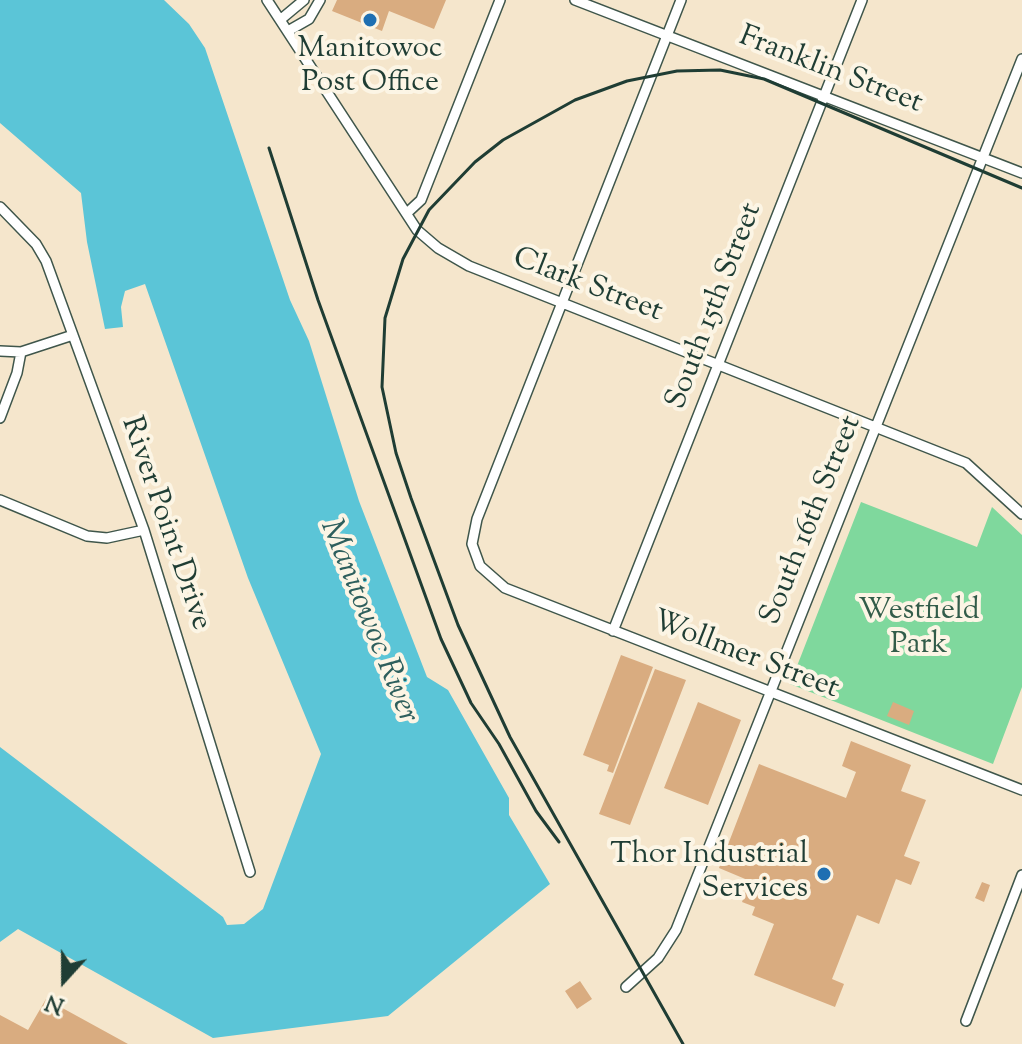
<!DOCTYPE html>
<style>
body{margin:0}
#map{position:relative;width:1022px;height:1044px;overflow:hidden;background:#f5e6cc;font-family:"Sorts Mill Goudy",serif}
canvas{display:block}
.north{position:absolute;left:24px;top:940px;width:80px;height:80px;-webkit-text-stroke:6px #fcf5e5;paint-order:stroke;rotate:201deg;font-size:22px;font-weight:700;line-height:32px;text-align:center;color:#1f3d34}
.north::after{content:'';display:block;margin:auto;width:28px;height:36px;background:#1f3d34;clip-path:polygon(50% 0,100% 100%,50% 72%,0 100%)}
</style>
<div id="map">
<canvas width="1022" height="1044"></canvas>
<div class="north">N</div>
</div>
<script>
const ctx = document.querySelector('canvas').getContext('2d');
ctx.lineJoin = 'round';
function fillPath(path, color) { ctx.fillStyle = color; ctx.fill(path, 'evenodd'); }
const toPath = rows => new Path2D(rows.map(r => 'M' + r).join(''));
function trace(path, color, width, dash) { ctx.strokeStyle = color; ctx.lineWidth = width; ctx.lineCap = dash ? 'butt' : 'round'; ctx.setLineDash(dash || []); ctx.stroke(path); }
function write(font, color, halo, rows, align = 'center') {
  ctx.font = font + ' "Sorts Mill Goudy",serif'; ctx.lineWidth = 8; ctx.setLineDash([]); ctx.textBaseline = 'middle'; ctx.strokeStyle = halo; ctx.fillStyle = color; for (const [text, x, y, turn = 0] of rows) {
    ctx.save(); ctx.translate(x, y); ctx.rotate((+turn || 0) * Math.PI / 180); ctx.textAlign = isNaN(turn) ? turn : align; if (halo) ctx.strokeText(text, 0, 0); ctx.fillText(text, 0, 0); ctx.restore();
  }
}
const green = toPath([
 [861,502,977,547,992,507,1022,535,1022,687,993,764,790,684]
]);
const water = toPath([
 [0,0,164,0,189,24,205,48,290,300,309,341,359,501,427,677,448,690,509,798,509,815,550,884,388,1016,213,1038,18,929,0,942,0,747,223,917,227,925,244,924,263,909,321,754,248,578,145,284,125,291,121,307,123,327,105,329,87,242,81,193,0,123]
]);
const building = toPath([
 [337,0,446,0,434,29,389,11,382,31,332,11],
 [621,655,653,667,613,773,607,771,609,765,583,755],
 [655,669,686,680,630,825,599,814],
 [698,702,741,720,708,805,664,788],
 [893,702,914,711,909,725,887,716],
 [851,741,911,765,901,791,926,800,904,856,920,862,911,885,896,879,879,924,857,915,832,979,844,984,835,1007,754,975,774,924,752,915,755,907,742,902,750,881,719,868,759,764,846,798,856,772,842,766],
 [982,882,990,885,984,902,975,898],
 [580,981,592,999,577,1009,565,991],
 [46,999,128,1044,0,1044,0,1015,28,1030]
]);
const street = toPath([
 [267,0,417,230,438,248,469,266,966,463,1022,514],
 [575,0,1022,173],
 [681,0,477,519,472,544,480,566,505,588,1022,790],
 [280,20,304,0],
 [288,31,309,19,320,0],
 [0,207,36,244,46,261,144,530,250,872],
 [407,213,421,200,500,0],
 [0,351,21,352,73,335],
 [0,418,17,373,21,352],
 [0,500,87,536,107,538,144,530],
 [613,631,862,0],
 [626,987,658,958,676,930,1022,59],
 [966,1021,1022,875]
]);
const rail = toPath([
 [269,148,318,300,441,639,471,703,499,744,536,811,559,842],
 [683,1044,510,737,458,625,411,498,396,453,382,387,385,318,403,259,429,210,475,162,503,140,575,100,627,81,677,71,720,70,764,79,1022,188]
]);
const markers = [
 [370,20,8,"#1f6fb2"],
 [824,874,8,"#1f6fb2"]
];
const poiNames = [
 ["Manitowoc",370,51],
 ["Post Office",370,85],
 ["Thor Industrial",808,857,"right"],
 ["Services",808,891,"right"]
];
const streetNames = [
 ["Franklin Street",830,72,21],
 ["Clark Street",587,287,21],
 ["South 15th Street",716,307,-69],
 ["South 16th Street",813,521,-68],
 ["River Point Drive",164,524,71],
 ["Wollmer Street",745,657,21]
];
const parkNames = [
 ["Westfield",919,613],
 ["Park",919,647]
];
const waterNames = [
 ["Manitowoc River",367,622,68]
];
fillPath(green, '#7fd89d');
fillPath(water, '#5bc5d7');
fillPath(building, '#d9ac80');
trace(street, '#3f564b', 12);
trace(street, '#fff', 9);
trace(rail, '#1f3d34', 3);
for (const [x, y, r, color] of markers) { const dot = new Path2D(); dot.arc(x, y, r, 0, 2 * Math.PI); ctx.fillStyle = color; ctx.fill(dot); trace(dot, '#fcf5e5', 3); }
write('30px', '#1f3d34', '#fcf5e5', poiNames);
write('30px', '#1f3d34', '#fcf5e5', streetNames);
write('30px', '#325c49', '#fcf5e5', parkNames);
write('italic 32px', '#2e5f5d', '#fcf5e5', waterNames);
</script>
